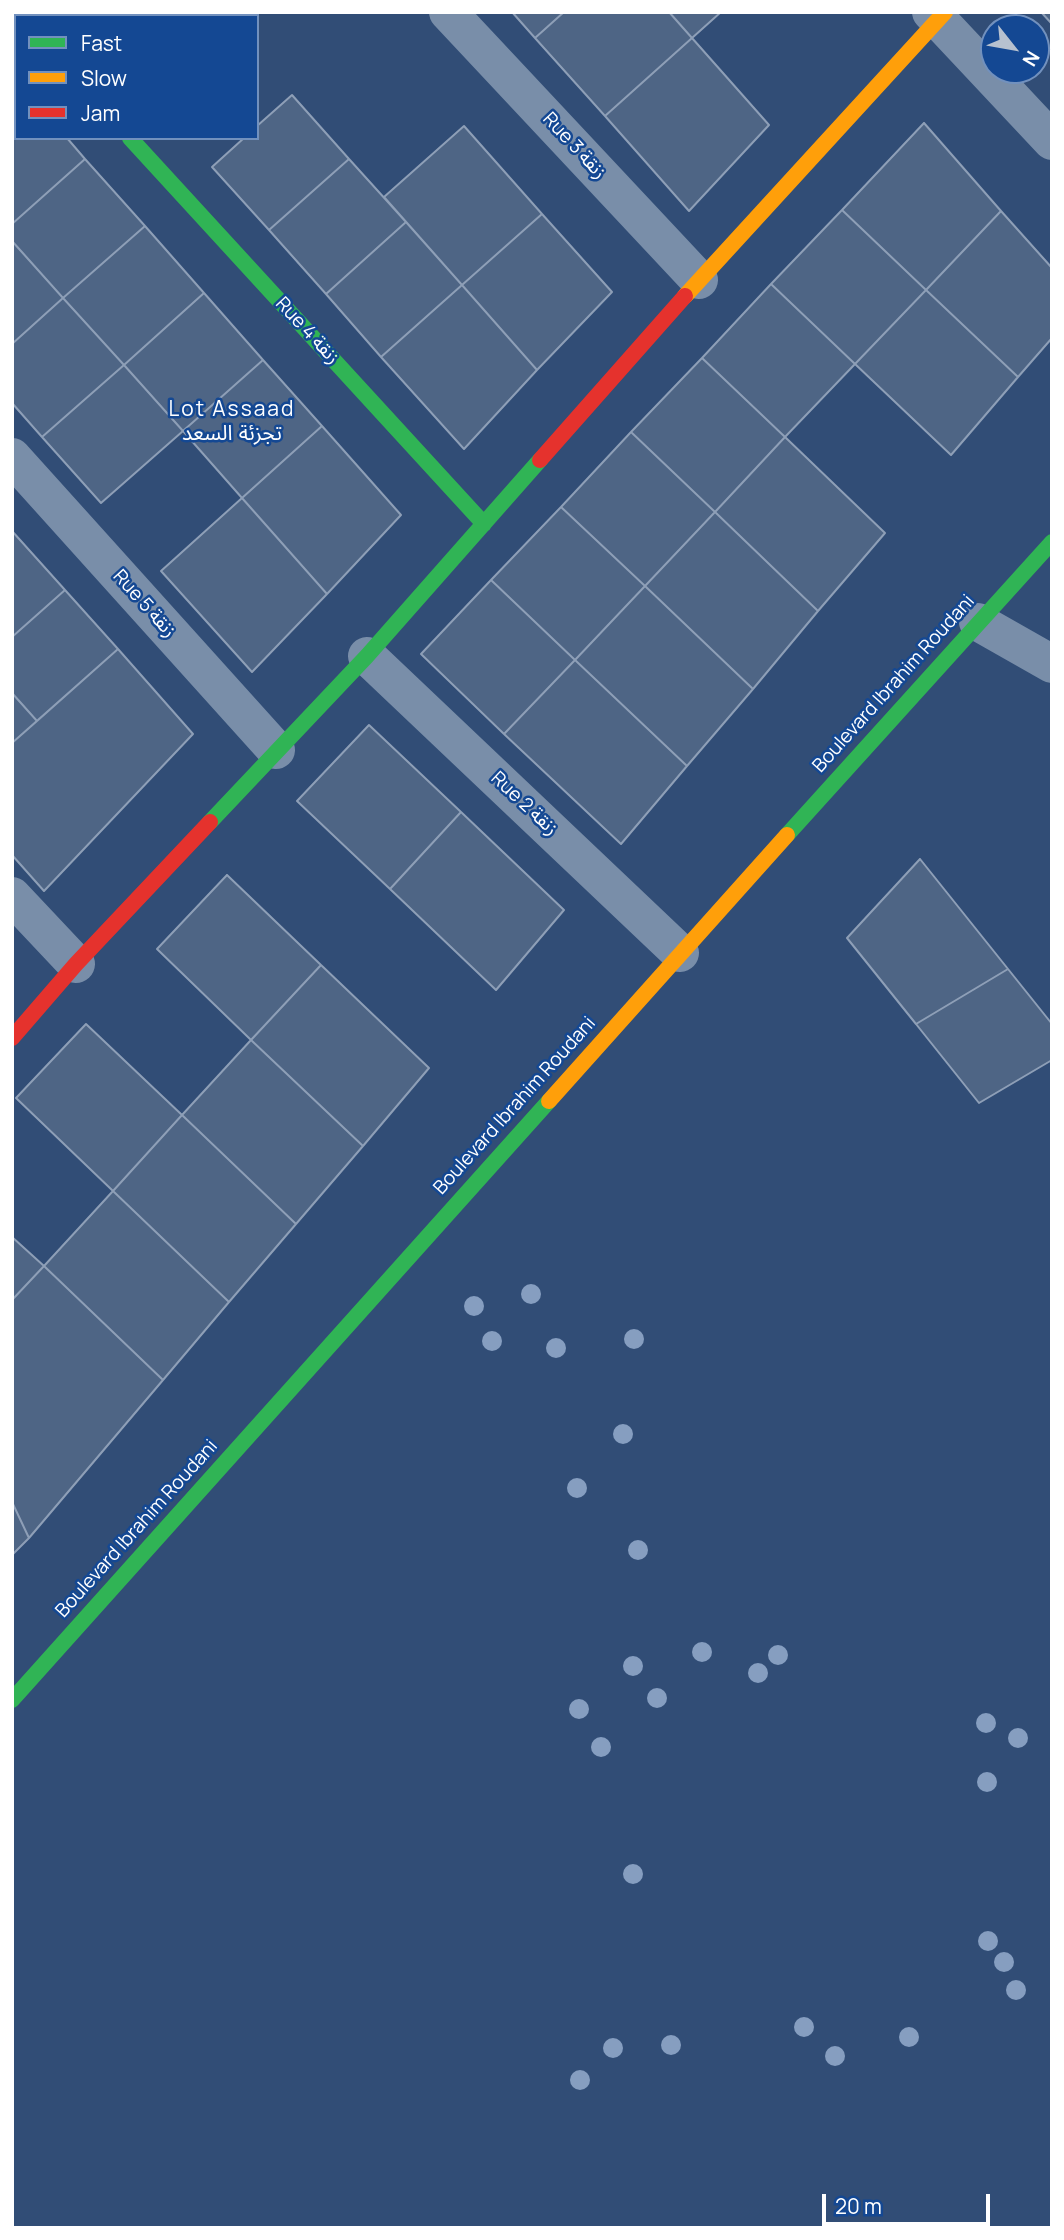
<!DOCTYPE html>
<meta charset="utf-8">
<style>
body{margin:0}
#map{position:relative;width:1064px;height:2240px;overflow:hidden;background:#314d76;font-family:Manrope,sans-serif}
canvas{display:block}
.frame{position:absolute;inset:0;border:14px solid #fff;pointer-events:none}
.legend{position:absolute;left:14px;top:14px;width:245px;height:126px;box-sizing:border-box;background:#144893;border:2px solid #7291be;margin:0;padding:9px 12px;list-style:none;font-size:21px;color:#fff}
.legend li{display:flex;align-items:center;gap:14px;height:35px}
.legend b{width:35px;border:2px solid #7291be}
.north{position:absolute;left:980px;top:14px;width:70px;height:70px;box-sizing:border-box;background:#144893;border:2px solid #7291be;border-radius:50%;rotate:121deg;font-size:19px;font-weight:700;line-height:28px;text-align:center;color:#fff}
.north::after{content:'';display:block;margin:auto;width:24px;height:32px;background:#b7c1cf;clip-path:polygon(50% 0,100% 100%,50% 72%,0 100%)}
.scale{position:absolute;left:822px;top:2194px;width:168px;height:32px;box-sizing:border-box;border:4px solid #fff;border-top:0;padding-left:9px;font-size:21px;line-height:24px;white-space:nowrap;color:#fff;-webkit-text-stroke:5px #144893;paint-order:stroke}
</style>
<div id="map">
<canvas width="1064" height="2240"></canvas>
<div class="frame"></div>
<ul class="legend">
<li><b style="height:9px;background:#30b455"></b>Fast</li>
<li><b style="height:9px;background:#ff9f0a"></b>Slow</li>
<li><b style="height:9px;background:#e5322d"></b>Jam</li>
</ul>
<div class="north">N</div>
<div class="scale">20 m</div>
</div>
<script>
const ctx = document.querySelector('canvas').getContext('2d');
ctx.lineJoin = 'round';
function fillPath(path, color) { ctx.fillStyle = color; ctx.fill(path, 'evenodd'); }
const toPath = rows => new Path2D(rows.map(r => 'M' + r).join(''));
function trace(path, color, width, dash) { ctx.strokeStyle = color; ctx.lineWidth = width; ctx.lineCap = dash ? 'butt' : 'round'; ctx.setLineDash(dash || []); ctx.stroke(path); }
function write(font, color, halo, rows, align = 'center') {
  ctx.font = font + ' Manrope,"Noto Sans Arabic",sans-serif'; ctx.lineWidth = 5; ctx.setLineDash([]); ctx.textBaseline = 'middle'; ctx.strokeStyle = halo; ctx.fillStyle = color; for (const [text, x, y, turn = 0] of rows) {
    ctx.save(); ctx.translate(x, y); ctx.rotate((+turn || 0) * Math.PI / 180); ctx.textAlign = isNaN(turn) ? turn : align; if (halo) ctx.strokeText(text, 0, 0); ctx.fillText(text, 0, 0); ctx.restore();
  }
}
const building = toPath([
 [76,12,219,12,222,16,79,16,76,12],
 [219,12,257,12,253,16,222,16,219,12],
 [512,12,564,12,535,38,512,12],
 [564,12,669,12,692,38,605,116,535,38,564,12],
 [669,12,721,12,692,38,669,12],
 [1041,12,1052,12,1052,24,1041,12],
 [692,38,769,125,689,211,605,116,692,38],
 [12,77,16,81,16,138,67,138,85,159,12,224,12,77],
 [292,95,349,159,269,230,212,167,244,138,257,138,257,126,292,95],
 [924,123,1001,211,926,290,842,210,924,123],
 [464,126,542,214,462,285,384,197,464,126],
 [85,159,145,226,63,298,12,241,12,224,85,159],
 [349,159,406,222,326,294,269,230,349,159],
 [842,210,926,290,855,364,771,284,842,210],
 [1001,211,1052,268,1052,338,1018,377,926,290,1001,211],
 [542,214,612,292,537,370,462,285,542,214],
 [406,222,462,285,381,357,326,294,406,222],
 [145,226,204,293,124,365,63,298,145,226],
 [12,241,63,298,12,344,12,241],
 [771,284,855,364,785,437,702,358,771,284],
 [462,285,537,370,464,449,381,357,462,285],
 [926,290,1018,377,951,455,855,364,926,290],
 [204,293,263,360,183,431,124,365,204,293],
 [63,298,124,365,42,437,12,403,12,344,63,298],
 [702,358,785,437,715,512,631,432,702,358],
 [263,360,322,426,242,498,183,431,263,360],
 [124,365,183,431,101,503,42,437,124,365],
 [322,426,401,515,327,594,242,498,322,426],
 [631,432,715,512,645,586,561,507,631,432],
 [785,437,885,533,818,611,715,512,785,437],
 [242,498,327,594,252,672,161,571,242,498],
 [561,507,645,586,575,660,491,580,561,507],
 [715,512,818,611,753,689,645,586,715,512],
 [12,531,65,590,12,637,12,531],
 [491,580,575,660,504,734,421,654,491,580],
 [645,586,753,689,687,766,575,660,645,586],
 [65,590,118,649,37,721,12,693,12,637,65,590],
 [118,649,193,734,44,891,12,855,12,743,118,649],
 [575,660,687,766,621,844,504,734,575,660],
 [12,693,37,721,12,743,12,693],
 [369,725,461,812,390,889,297,801,369,725],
 [461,812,564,910,496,990,390,889,461,812],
 [920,859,1008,969,916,1024,847,938,920,859],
 [227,875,321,965,251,1040,157,949,227,875],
 [321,965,429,1068,363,1146,251,1040,321,965],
 [1008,969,1052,1024,1052,1060,979,1103,916,1024,1008,969],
 [86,1024,182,1115,113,1191,16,1098,86,1024],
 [251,1040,363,1146,296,1224,182,1115,251,1040],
 [182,1115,296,1224,229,1302,113,1191,182,1115],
 [113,1191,229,1302,163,1380,44,1266,113,1191],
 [12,1237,44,1266,12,1300,12,1237],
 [44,1266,163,1380,29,1538,12,1502,12,1300,44,1266],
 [12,1502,29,1538,12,1555,12,1502]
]);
const street = toPath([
 [14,12,17,16],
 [448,12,699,280],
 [931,12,1052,141],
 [12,457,276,750],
 [978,622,1052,664],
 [367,656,680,953],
 [12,896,76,964]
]);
const fast = toPath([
 [130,138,484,524],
 [210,822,367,656,540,460],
 [787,835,1052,542],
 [12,1700,549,1101]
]);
const slow = toPath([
 [685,296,945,12],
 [549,1101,787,835]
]);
const jam = toPath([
 [540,460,685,296],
 [12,1038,76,964,210,822]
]);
const trees = [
 [531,1294],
 [474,1306],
 [634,1339],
 [492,1341],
 [556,1348],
 [623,1434],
 [577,1488],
 [638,1550],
 [702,1652],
 [778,1655],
 [633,1666],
 [758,1673],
 [657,1698],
 [579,1709],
 [986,1723],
 [1018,1738],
 [601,1747],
 [987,1782],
 [633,1874],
 [988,1941],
 [1004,1962],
 [1016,1990],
 [804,2027],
 [909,2037],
 [671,2045],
 [613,2048],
 [835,2056],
 [580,2080]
];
const streetNames = [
 ["Rue 3 زنقة",574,146,47],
 ["Rue 4 زنقة",307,331,47],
 ["Rue 5 زنقة",144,604,48],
 ["Boulevard Ibrahim Roudani",894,684,-48],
 ["Rue 2 زنقة",524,804,43],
 ["Boulevard Ibrahim Roudani",515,1106,-48],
 ["Boulevard Ibrahim Roudani",137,1529,-48]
];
const neighbourhoodNames = [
 ["Lot Assaad",232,410],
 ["تجزئة السعد",232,434]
];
fillPath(building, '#4e6585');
trace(building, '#8e9fb7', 2);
trace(street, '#798ea9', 38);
trace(fast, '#30b455', 16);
trace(slow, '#ff9f0a', 16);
trace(jam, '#e5322d', 16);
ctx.fillStyle = '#869ec0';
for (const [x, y] of trees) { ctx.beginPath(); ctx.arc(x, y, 10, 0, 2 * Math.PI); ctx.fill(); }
write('19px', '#fff', '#144893', streetNames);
ctx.letterSpacing = '2px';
write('21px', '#fff', '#144893', neighbourhoodNames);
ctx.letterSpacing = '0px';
</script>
